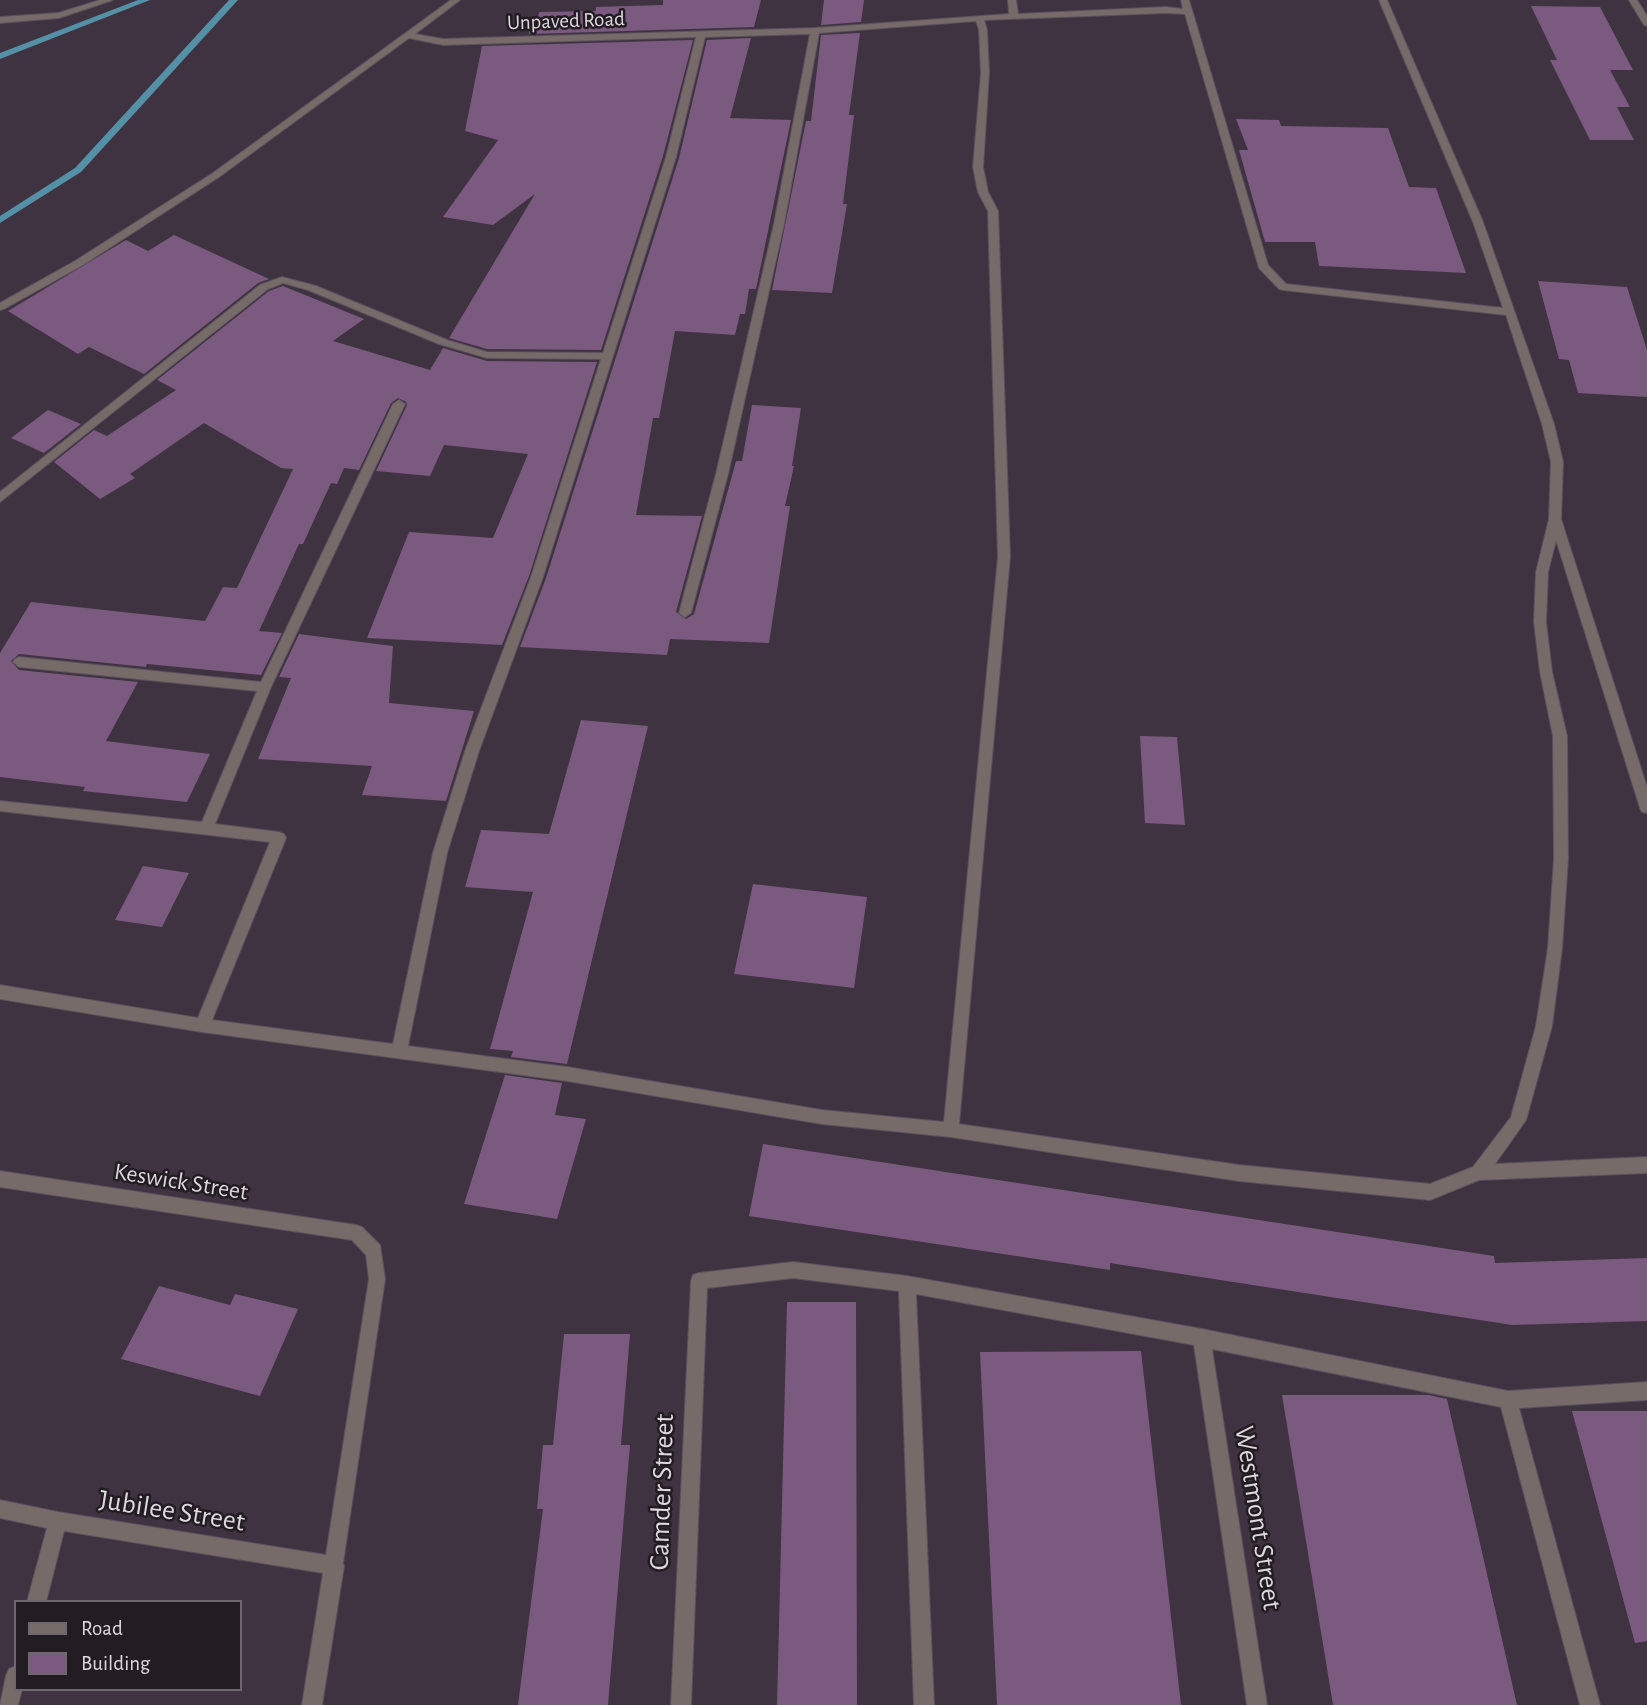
<!DOCTYPE html>
<style>
body{margin:0}
#map{position:relative;width:1647px;height:1705px;overflow:hidden;background:#3f3241;font-family:"Alegreya Sans",sans-serif}
canvas{display:block}
.legend{position:absolute;left:14px;top:1600px;width:228px;height:91px;box-sizing:border-box;background:#231c23;border:2px solid #6e676f;margin:0;padding:9px 12px;list-style:none;font-size:21px;color:#dfd7e0}
.legend li{display:flex;align-items:center;gap:14px;height:35px}
.legend b{width:35px;border:2px solid #6e676f}
</style>
<div id="map">
<canvas width="1647" height="1705"></canvas>
<ul class="legend">
<li><b style="height:9px;background:#766b69"></b>Road</li>
<li><b style="height:19px;background:#7b5a7f"></b>Building</li>
</ul>
</div>
<script>
const ctx = document.querySelector('canvas').getContext('2d');
ctx.lineJoin = 'round';
const toPath = rows => new Path2D(rows.map(r => 'M' + r).join(''));
function fillPath(path, color) { ctx.fillStyle = color; ctx.fill(path, 'evenodd'); }
function trace(path, color, width, dash) { ctx.strokeStyle = color; ctx.lineWidth = width; ctx.lineCap = dash ? 'butt' : 'round'; ctx.setLineDash(dash || []); ctx.stroke(path); }
function write(font, color, halo, rows, align = 'center') {
  ctx.font = font + ' "Alegreya Sans",sans-serif'; ctx.lineWidth = 5; ctx.setLineDash([]); ctx.textBaseline = 'middle'; ctx.strokeStyle = halo; ctx.fillStyle = color; for (const [text, x, y, turn = 0] of rows) {
    ctx.save(); ctx.translate(x, y); ctx.rotate((+turn || 0) * Math.PI / 180); ctx.textAlign = isNaN(turn) ? turn : align; if (halo) ctx.strokeText(text, 0, 0); ctx.fillText(text, 0, 0); ctx.restore();
  }
}
const stream = toPath([
 [138,0,150,0,0,59,0,53,138,0],
 [229,0,238,0,81,172,0,223,0,216,75,168,229,0]
]);
const building = toPath([
 [663,0,761,0,754,27,529,34,530,25,537,25,539,12,596,11,596,7,663,5],
 [824,0,864,0,861,22,821,25],
 [1531,6,1600,7,1633,70,1610,70,1630,107,1617,107,1634,140,1590,140,1550,60,1557,60],
 [860,33,849,115,854,115,843,204,847,204,832,293,772,290,806,121,811,121,821,35],
 [751,38,730,118,791,120,756,289,749,289,745,314,740,314,735,335,675,331,659,418,653,418,636,515,702,516,676,612,686,619,694,614,736,461,742,461,752,405,801,408,792,466,794,466,785,506,790,506,769,643,670,639,667,655,520,647,546,578,679,158,707,40],
 [693,40,663,156,601,350,487,349,449,338,535,194,493,225,443,217,498,140,465,131,482,46],
 [1236,119,1279,120,1281,126,1388,128,1409,187,1436,188,1466,273,1319,266,1315,242,1265,242,1239,150,1248,150],
 [174,235,269,279,258,283,144,374,89,347,78,354,8,311,126,240,148,251],
 [1538,281,1627,287,1647,350,1647,397,1578,393,1569,360,1559,359],
 [283,286,364,319,333,341,430,370,443,348,487,361,597,362,529,576,502,645,367,638,409,532,493,538,528,454,444,445,430,476,376,471,407,405,406,402,398,398,391,403,359,470,344,468,337,484,331,483,303,544,299,544,259,631,282,633,261,675,147,664,146,667,19,654,11,661,19,670,138,682,106,741,210,754,187,802,83,791,85,787,0,777,0,653,31,602,205,621,223,587,237,588,293,469,281,468,204,423,130,474,135,478,100,499,54,462,94,430,107,436,176,390,157,380,269,291],
 [48,410,81,424,44,453,11,438],
 [299,634,393,646,389,703,474,711,446,801,362,795,372,766,258,759,291,678,279,677],
 [581,720,648,726,567,1064,511,1057,513,1051,490,1049,533,892,465,887,481,830,549,834],
 [1140,736,1177,737,1185,825,1145,823],
 [143,866,189,873,162,927,115,920],
 [753,884,867,897,854,988,734,974],
 [505,1075,562,1083,555,1115,586,1119,557,1219,464,1204],
 [763,1144,1494,1256,1495,1263,1647,1258,1647,1321,1512,1325,1110,1263,1110,1270,749,1216],
 [159,1286,230,1305,235,1294,298,1309,260,1396,121,1359],
 [787,1302,856,1302,857,1705,777,1705],
 [564,1334,630,1334,621,1445,630,1445,608,1705,518,1705,543,1509,537,1509,543,1445,553,1445],
 [1141,1351,1181,1705,997,1705,980,1352],
 [1282,1395,1429,1395,1447,1399,1517,1705,1333,1705],
 [1572,1411,1647,1411,1647,1641,1635,1643]
]);
const minor = toPath([
 [100,0,113,0,59,18,0,23,0,17,58,13,100,0],
 [451,0,460,0,415,34,443,39,815,28,1009,14,1008,0,1016,0,1018,14,1166,7,1183,9,1181,0,1189,0,1268,265,1286,284,1503,308,1473,222,1379,0,1387,0,1483,222,1554,424,1563,462,1561,519,1647,787,1647,813,1642,812,1640,808,1556,540,1548,572,1546,622,1552,672,1567,736,1568,859,1562,948,1552,1026,1526,1120,1495,1164,1647,1157,1647,1173,1479,1180,1430,1200,1239,1181,951,1137,822,1124,567,1081,202,1032,0,999,0,985,198,1018,270,842,0,811,0,801,202,822,257,691,19,667,13,662,15,659,19,657,261,682,393,404,399,400,405,404,271,687,215,824,279,832,284,834,286,838,212,1020,393,1044,433,853,465,751,531,577,601,359,487,358,439,344,308,290,283,283,268,289,0,502,0,492,260,285,282,277,316,286,447,340,487,352,603,353,666,157,696,37,443,45,409,38,219,177,83,265,4,309,0,310,0,303,75,261,213,173,451,0],
 [1166,13,1185,14,1259,268,1279,289,1283,290,1506,315,1542,424,1551,462,1549,519,1536,572,1534,622,1540,672,1553,736,1554,859,1548,948,1536,1026,1511,1117,1473,1167,1430,1184,1239,1165,959,1124,1010,557,998,211,988,192,983,167,989,73,987,30,984,20,1166,13],
 [976,21,979,30,981,73,973,167,978,192,988,211,998,557,944,1122,822,1110,567,1067,408,1046,447,853,479,751,543,577,676,157,705,37,810,34,774,224,716,474,679,613,685,617,691,613,728,474,784,224,819,33,976,21],
 [1629,0,1637,0,1647,16,1647,26,1644,25,1629,0],
 [0,1171,356,1225,362,1227,380,1245,385,1279,343,1563,344,1566,322,1705,302,1705,323,1573,64,1531,46,1602,27,1602,47,1528,0,1518,0,1500,58,1512,326,1555,369,1279,366,1255,352,1240,0,1187,0,1171],
 [793,1262,907,1276,1202,1329,1508,1391,1647,1382,1647,1400,1519,1408,1600,1705,1580,1705,1501,1407,1212,1349,1267,1705,1247,1705,1194,1345,916,1294,934,1705,914,1705,899,1291,793,1278,707,1288,691,1705,671,1705,691,1281,693,1275,699,1273,793,1262],
 [16,1666,16,1689,22,1689,18,1705,0,1705,6,1676,9,1669,16,1666]
]);
const farStreetnames = [
 ["Unpaved Road",566,21,-2]
];
const streetNames = [
 ["Keswick Street",181,1182,9]
];
const nearStreetnames = [
 ["Camder Street",662,1492,-88],
 ["Jubilee Street",172,1511,9],
 ["Westmont Street",1258,1518,81]
];
fillPath(stream, '#5591a6');
fillPath(building, '#7b5a7f');
trace(minor, '#5c505e', 2);
fillPath(minor, '#766b69');
write('21px', '#dfd7e0', '#231c23', farStreetnames);
write('24px', '#dfd7e0', '#231c23', streetNames);
write('28px', '#dfd7e0', '#231c23', nearStreetnames);
</script>
